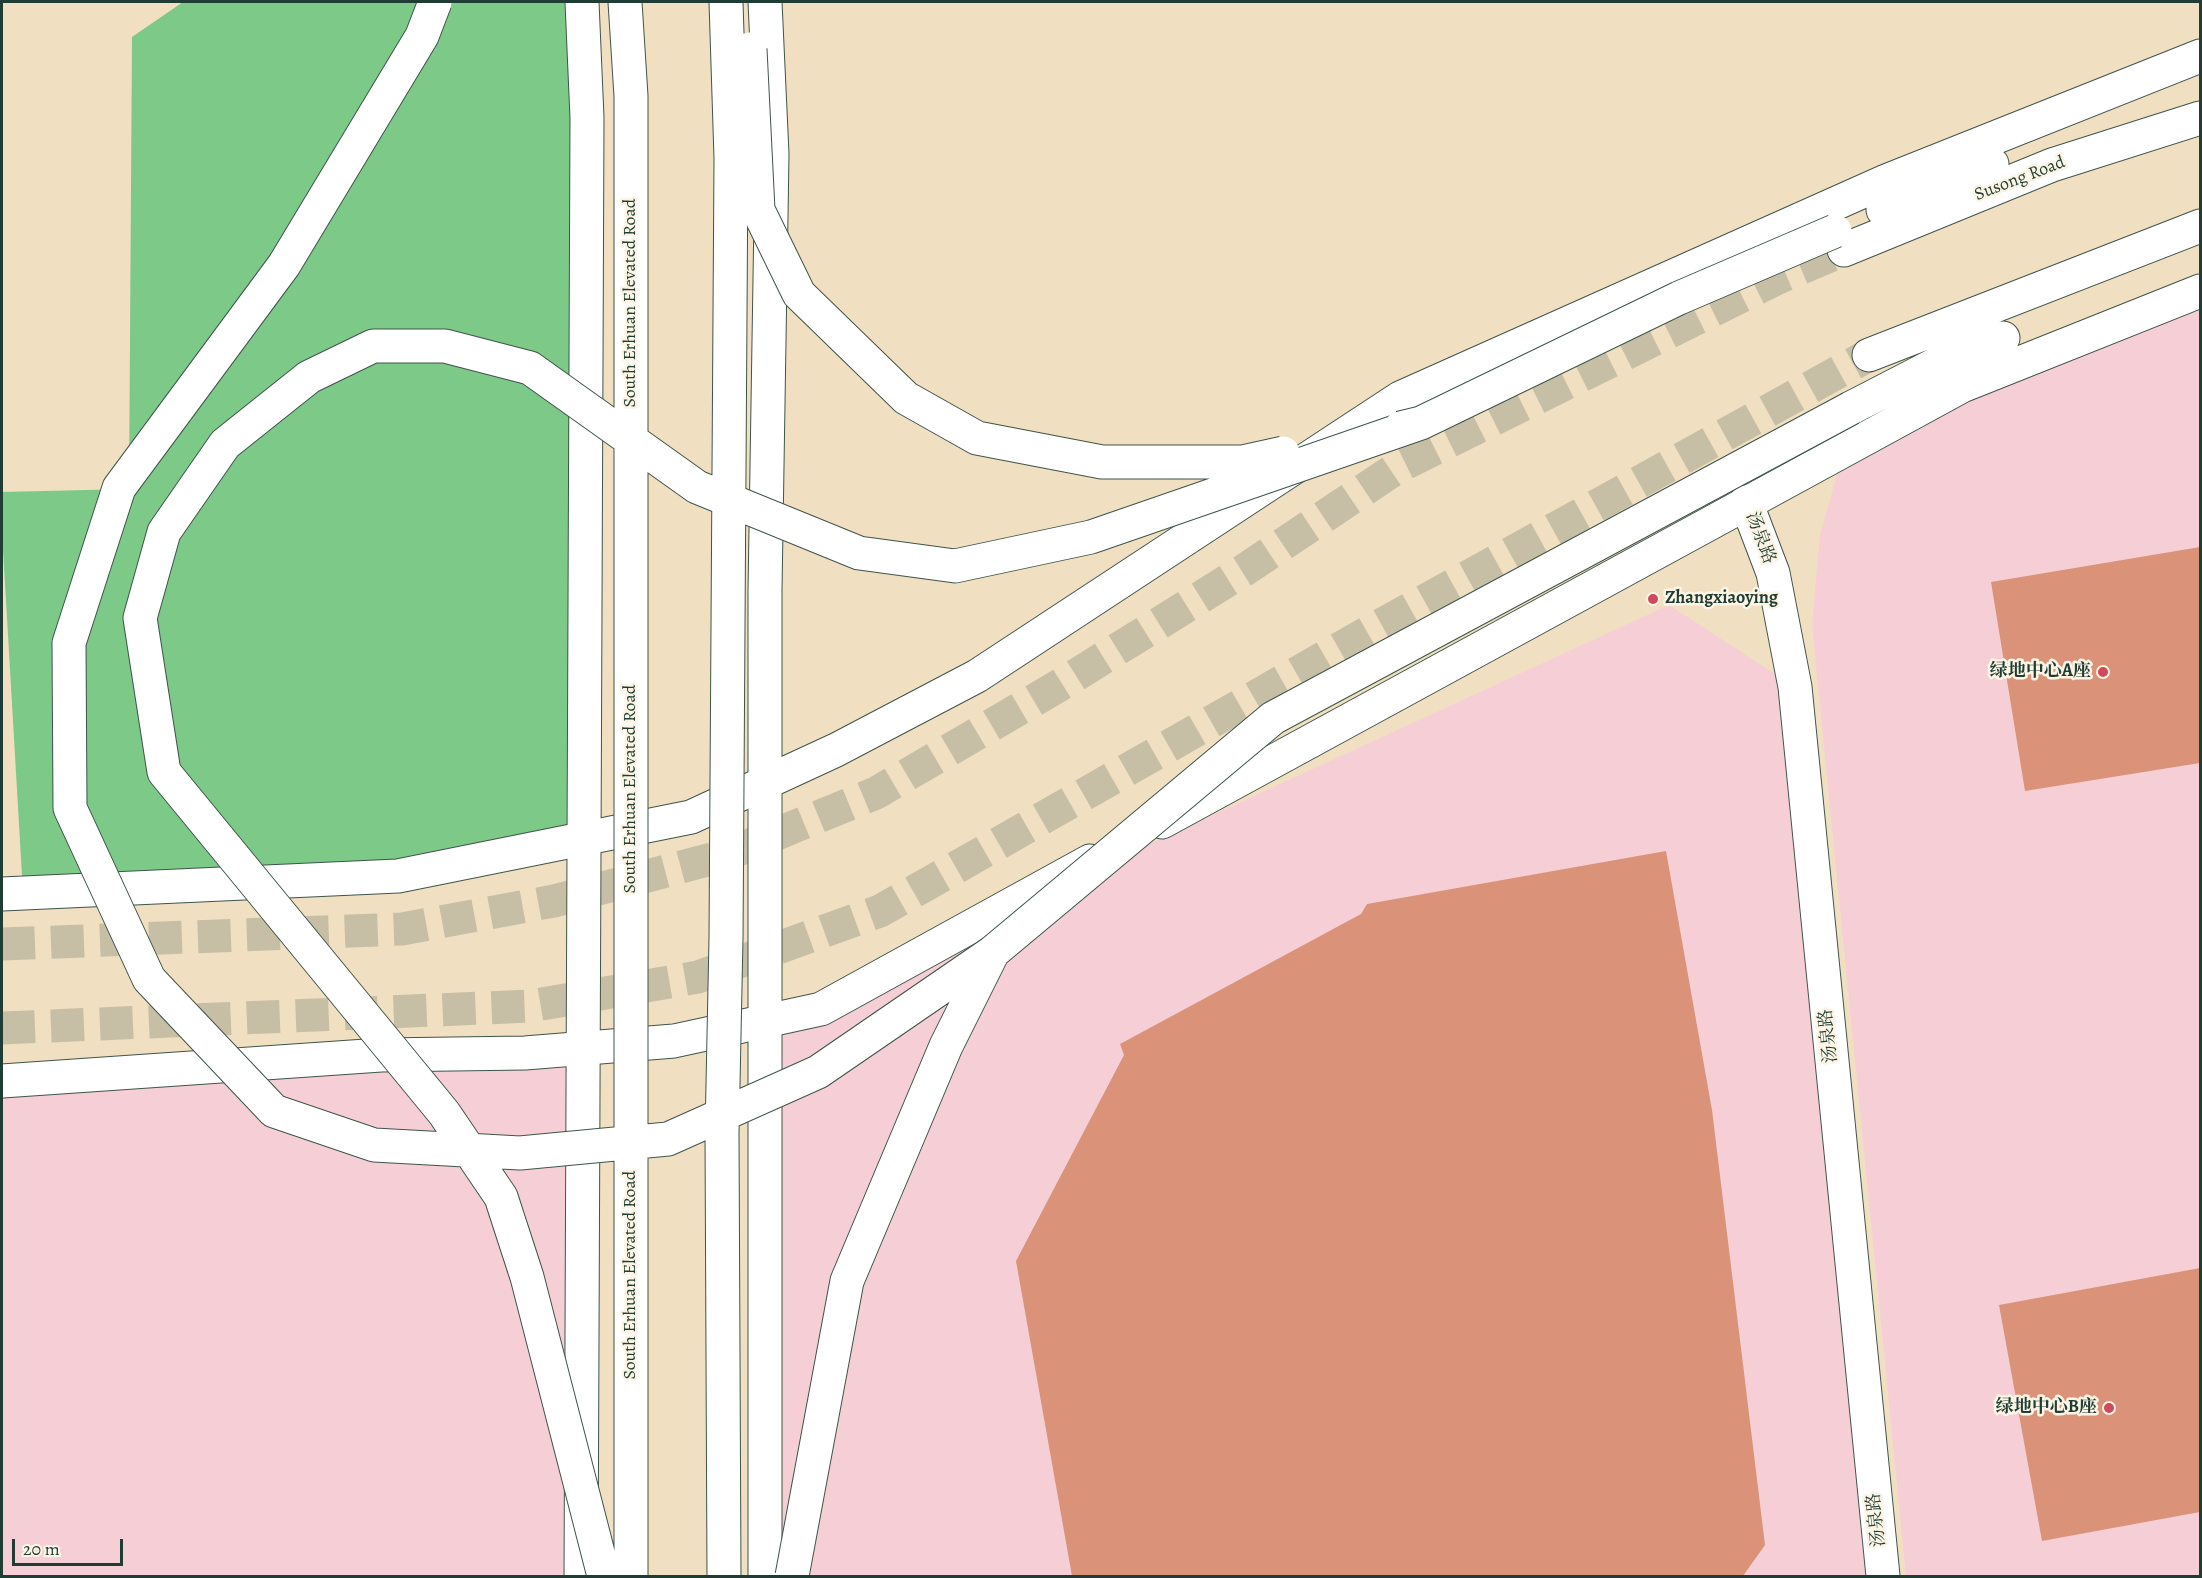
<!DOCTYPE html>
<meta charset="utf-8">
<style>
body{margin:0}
#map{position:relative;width:2202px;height:1578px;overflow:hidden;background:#f1dfc1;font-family:Alegreya,serif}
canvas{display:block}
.frame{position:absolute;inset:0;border:3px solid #1f3d34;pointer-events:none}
.scale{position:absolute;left:12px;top:1539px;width:111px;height:27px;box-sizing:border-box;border:3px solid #1f3d34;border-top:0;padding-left:8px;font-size:18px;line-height:21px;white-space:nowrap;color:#1f3d34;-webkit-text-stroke:4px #fcf5e5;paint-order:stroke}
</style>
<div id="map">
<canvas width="2202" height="1578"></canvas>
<div class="frame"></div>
<div class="scale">20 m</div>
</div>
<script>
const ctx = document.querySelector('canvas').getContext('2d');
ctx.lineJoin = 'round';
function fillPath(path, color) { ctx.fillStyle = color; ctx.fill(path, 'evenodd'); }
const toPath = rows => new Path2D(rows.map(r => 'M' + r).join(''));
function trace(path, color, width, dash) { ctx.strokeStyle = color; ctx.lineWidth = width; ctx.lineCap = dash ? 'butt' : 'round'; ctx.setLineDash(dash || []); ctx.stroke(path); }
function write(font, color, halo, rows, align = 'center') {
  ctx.font = font + ' Alegreya,"Noto Serif SC",serif'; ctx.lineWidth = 5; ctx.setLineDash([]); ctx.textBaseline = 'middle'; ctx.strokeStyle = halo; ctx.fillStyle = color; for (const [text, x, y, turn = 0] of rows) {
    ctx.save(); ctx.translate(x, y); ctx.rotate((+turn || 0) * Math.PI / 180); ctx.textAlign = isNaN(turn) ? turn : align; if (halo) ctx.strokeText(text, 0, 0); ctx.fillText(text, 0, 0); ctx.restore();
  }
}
const built = toPath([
 [2200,291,2200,1576,1906,1576,1812,625,1820,535,1844,450],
 [1669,605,1795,687,1883,1576,765,1576,765,1021],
 [583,1048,581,1576,2,1576,2,1081]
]);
const green = toPath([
 [183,2,582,2,584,838,398,876,23,893,2,532,2,492,129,489,132,37]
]);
const building = toPath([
 [2200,547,2200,763,2025,791,1991,582],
 [1666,851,1712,1110,1765,1545,1743,1576,1072,1576,1016,1261,1124,1055,1120,1044,1361,914,1367,904],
 [2200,1268,2200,1512,2042,1541,1999,1305]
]);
const highwayTunnel = toPath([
 [2,944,402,929,554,901,726,855,876,793,1060,685,1243,571,1398,467,1778,278,1844,250],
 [2,1028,531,1006,698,977,880,911,1379,626,1869,355]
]);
const minor = toPath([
 [1746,502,1773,573,1795,687,1883,1576]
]);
const major = toPath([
 [581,1576,587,118,582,2],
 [765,1576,765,591,772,154,765,2]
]);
const highway = toPath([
 [1883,210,1992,164],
 [1844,250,2052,165,2200,118],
 [1869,355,2200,226],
 [1851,408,1942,361,2003,338],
 [1162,822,1962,386,2200,291],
 [2,894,398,876,691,817,836,750,977,676,1400,398,1886,181,2200,56],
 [2,1081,381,1055,525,1053,674,1041,821,1009,1090,861]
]);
const highwayBridge = toPath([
 [435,2,422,36,284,265,119,488,69,643,70,808,149,979,274,1111,374,1145,520,1153,668,1139,818,1072,993,952],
 [625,2,631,96,631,1576],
 [750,49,758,210,799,294,906,398,977,438,1102,462,1242,462,1283,453],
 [1400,428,1421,423,1679,298,1835,231],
 [604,1576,527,1277,501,1197,444,1113,164,772,140,618,164,532,225,444,309,377,373,346,445,346,530,368,697,487,859,553,955,566,1091,537,1421,423],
 [724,1576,722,1133,726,938,731,158,726,2],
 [792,1576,847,1281,946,1046,993,952,1273,718,1851,408]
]);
const markers = [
 [1653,599,6,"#d1495b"],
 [2103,672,6,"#d1495b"],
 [2109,1408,6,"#d1495b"]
];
const streetNames = [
 ["Susong Road",2020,179,-21],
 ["South Erhuan Elevated Road",631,303,-90],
 ["汤泉路",1760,538,70],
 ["South Erhuan Elevated Road",631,789,-90],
 ["汤泉路",1829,1036,-96],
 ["South Erhuan Elevated Road",631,1275,-90],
 ["汤泉路",1877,1520,-96]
];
const poiNames = [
 ["Zhangxiaoying",1665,599,"left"],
 ["绿地中心A座",2091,672],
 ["绿地中心B座",2097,1408]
];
fillPath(built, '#f6cfd6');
fillPath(green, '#7dc988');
fillPath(building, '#da9379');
trace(highwayTunnel, '#c7bfa5', 33, [33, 16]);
trace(minor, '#3e5549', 35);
trace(major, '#3e5549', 35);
trace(highway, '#3e5549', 35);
trace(minor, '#fff', 33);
trace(major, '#fff', 33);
trace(highway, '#fff', 33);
trace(highwayBridge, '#3e5549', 35, []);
trace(highwayBridge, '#fff', 33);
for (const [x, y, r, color] of markers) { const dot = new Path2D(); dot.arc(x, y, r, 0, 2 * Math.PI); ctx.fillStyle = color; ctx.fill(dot); trace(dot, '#fcf5e5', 2); }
write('18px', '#1f3d34', '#fcf5e5', streetNames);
write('bold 18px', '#1f3d34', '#fcf5e5', poiNames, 'right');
</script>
